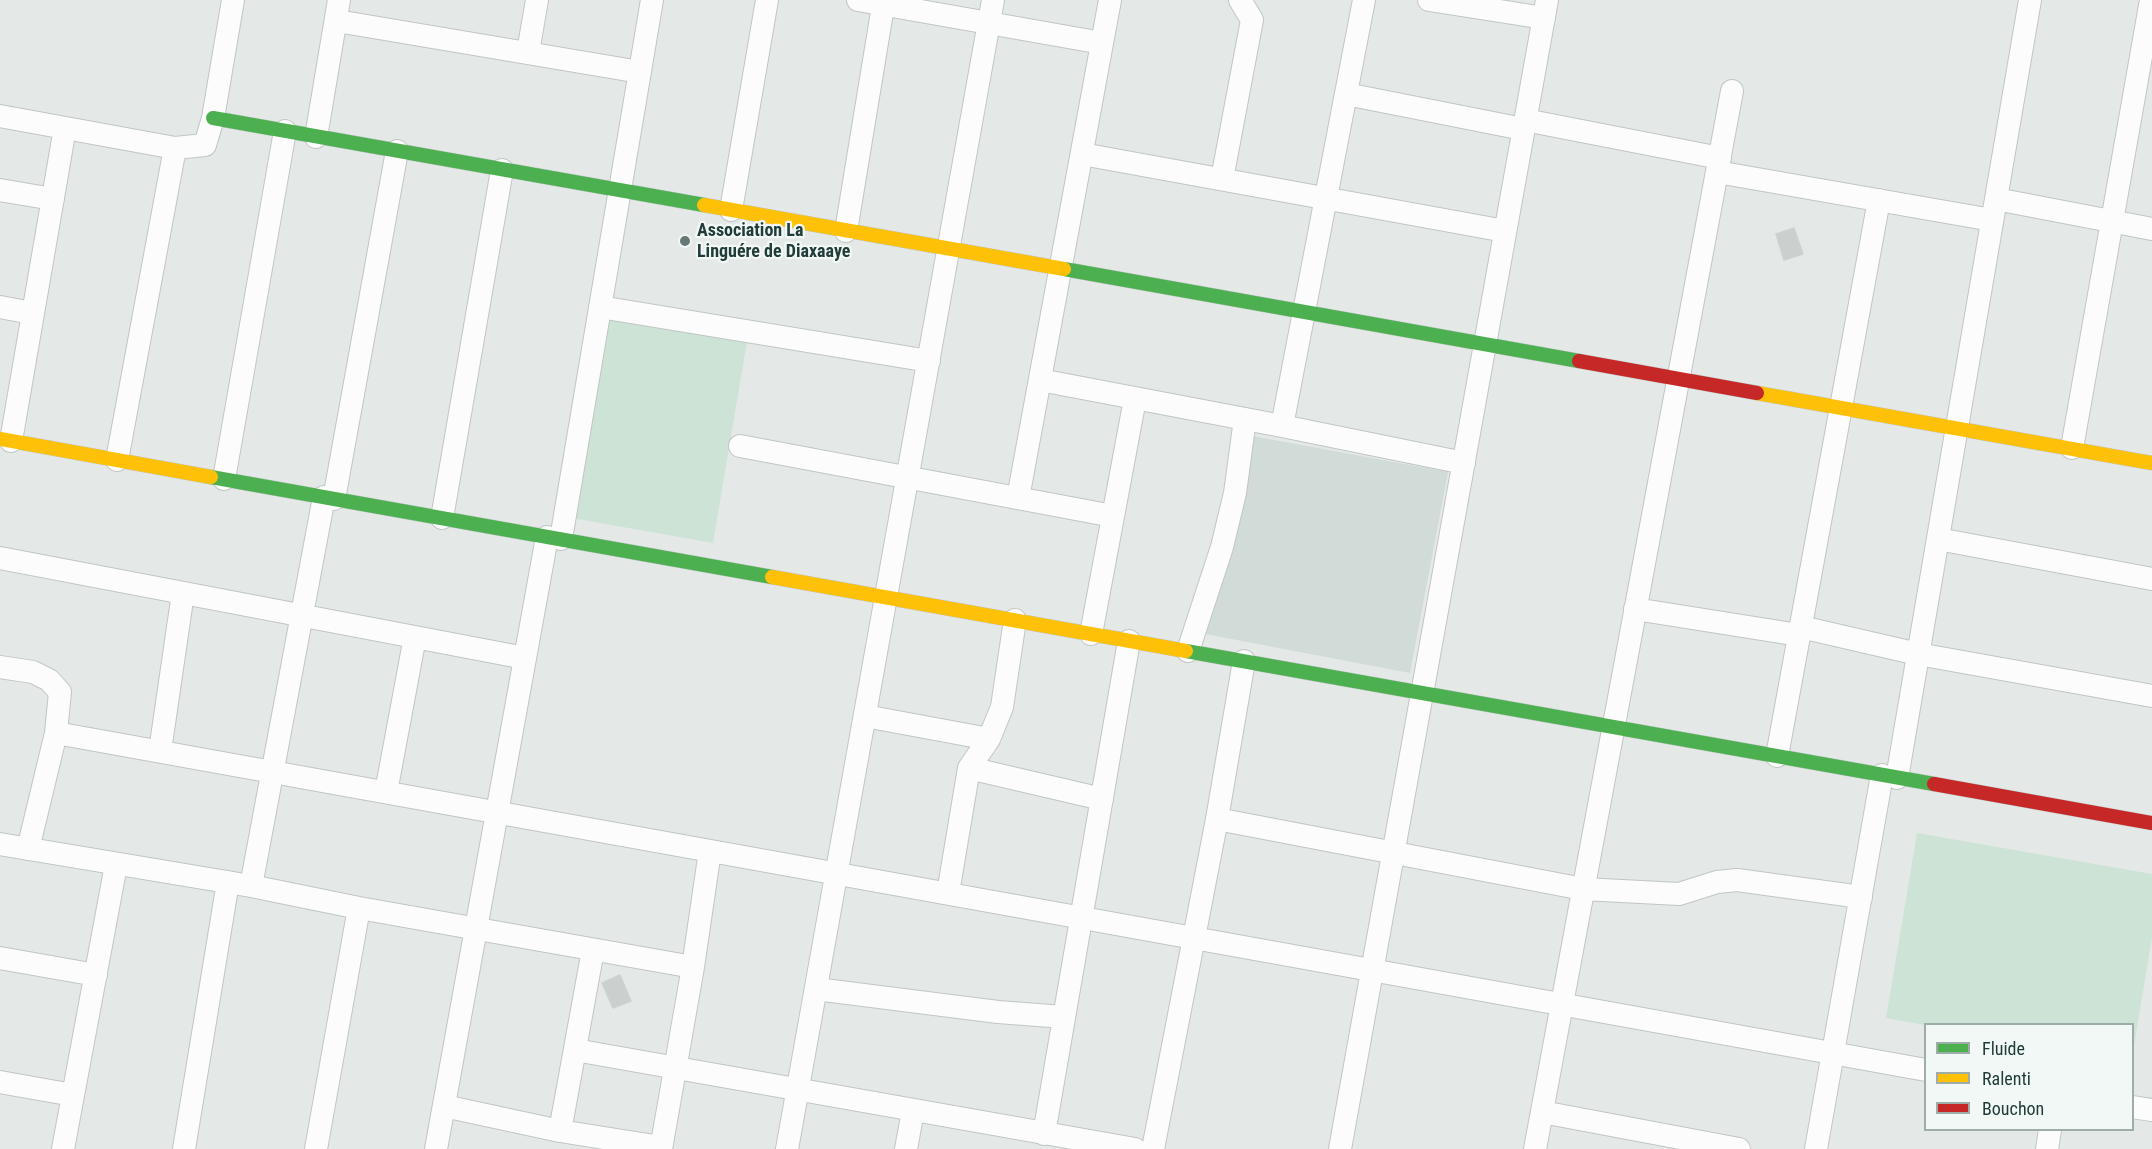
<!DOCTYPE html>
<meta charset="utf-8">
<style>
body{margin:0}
#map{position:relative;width:2152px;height:1149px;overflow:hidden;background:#e4e9e7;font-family:"Roboto Condensed",sans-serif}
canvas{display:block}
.legend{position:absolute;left:1924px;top:1023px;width:210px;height:108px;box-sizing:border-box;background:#f2f8f6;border:2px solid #9eadaa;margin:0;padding:8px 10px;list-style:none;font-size:18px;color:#213d39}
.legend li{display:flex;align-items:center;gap:12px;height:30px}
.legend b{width:30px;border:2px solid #9eadaa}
</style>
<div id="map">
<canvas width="2152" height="1149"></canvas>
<ul class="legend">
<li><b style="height:8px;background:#4caf50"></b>Fluide</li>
<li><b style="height:8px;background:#ffc107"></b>Ralenti</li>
<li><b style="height:8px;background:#c62828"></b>Bouchon</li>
</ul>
</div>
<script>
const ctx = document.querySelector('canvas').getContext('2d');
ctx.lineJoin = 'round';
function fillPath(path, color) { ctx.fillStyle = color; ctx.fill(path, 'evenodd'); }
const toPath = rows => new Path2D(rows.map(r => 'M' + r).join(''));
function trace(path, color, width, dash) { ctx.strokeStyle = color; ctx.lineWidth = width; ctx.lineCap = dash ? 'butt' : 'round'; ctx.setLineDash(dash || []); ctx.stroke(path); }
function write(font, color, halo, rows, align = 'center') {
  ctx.font = font + ' "Roboto Condensed",sans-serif'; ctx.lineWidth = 4.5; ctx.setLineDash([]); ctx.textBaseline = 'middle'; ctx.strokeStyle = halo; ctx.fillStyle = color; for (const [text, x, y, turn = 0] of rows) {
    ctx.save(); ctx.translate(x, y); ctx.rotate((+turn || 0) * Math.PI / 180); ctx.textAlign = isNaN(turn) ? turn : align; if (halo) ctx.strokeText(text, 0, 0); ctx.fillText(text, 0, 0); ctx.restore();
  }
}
const built = toPath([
 [1236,433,1448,472,1410,673,1200,633]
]);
const green = toPath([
 [607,316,747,341,713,543,572,518],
 [1917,833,2152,874,2152,938,2133,1052,2132,1024,1925,1025,1886,1018]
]);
const building = toPath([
 [1794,228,1803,254,1784,260,1776,234,1794,228],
 [620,975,631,1001,613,1008,602,983,620,975]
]);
const street = toPath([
 [858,0,1102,43],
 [1429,0,1544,18],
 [337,21,640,72],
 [528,52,537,0],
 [1346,94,1523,129],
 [0,116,175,148,205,145,213,118,233,0],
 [1525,120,1720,158],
 [316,137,339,0],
 [1082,154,1505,231],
 [1717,172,1992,220],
 [1222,179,1252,20,1240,0],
 [0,190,53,199],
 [1996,199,2152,229],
 [731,210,767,0],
 [846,231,884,0],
 [0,307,32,313],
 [600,307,929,361],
 [1040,380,1282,426,1464,463],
 [1282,426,1364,0],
 [11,441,65,128],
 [740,446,1113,516],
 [2072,448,2151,0],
 [117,460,175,148],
 [224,479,285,131],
 [1018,498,1110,0],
 [334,499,397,151],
 [442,518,502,170],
 [561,539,652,0],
 [1938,539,2152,579],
 [0,558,525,658],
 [1635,609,1799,635],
 [1801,627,1918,654,2152,696],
 [1091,634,1135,399],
 [1188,651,1222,547,1235,493,1245,419],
 [0,667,33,672,49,680,60,692,56,733,28,849],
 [865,716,989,739],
 [56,733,1926,1070],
 [160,751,183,593],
 [1777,756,1879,200],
 [969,768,1102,799],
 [1897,778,2030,0],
 [386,792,415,637],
 [1217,819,1583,889,1679,894,1717,882,1737,880,1861,897],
 [0,844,251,886,359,908,693,967],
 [251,886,324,497],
 [948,893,969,768,989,739,1002,707,1015,620],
 [0,958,96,975],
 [816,989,998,1012,1064,1017],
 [575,1050,1135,1149],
 [0,1082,73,1095],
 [444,1106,560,1131,661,1147],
 [2132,1107,2152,1110],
 [1542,1112,1739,1149],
 [560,1131,593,950],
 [1044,1134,1129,641],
 [63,1149,116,865],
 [184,1149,228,882],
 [316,1149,359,908],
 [436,1149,547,537],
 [661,1149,693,967,710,851],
 [787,1149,993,0],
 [906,1149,913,1111],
 [1153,1149,1217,819,1244,661],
 [1340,1149,1547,0],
 [1535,1149,1732,91],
 [1816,1149,1882,775],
 [2047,1149,2050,1130]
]);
const fast = toPath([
 [213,118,704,205],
 [1064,269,1579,361],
 [211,477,772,577],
 [1186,651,1934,784]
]);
const slow = toPath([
 [704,205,1064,269],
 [1757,393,2152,463],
 [0,439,211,477],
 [772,577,1186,651]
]);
const jam = toPath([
 [1579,361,1757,393],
 [1934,784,2152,823]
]);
const markers = [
 [685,241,6,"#657976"]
];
const poiNames = [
 ["Association La",697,231],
 ["Linguére de Diaxaaye",697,252]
];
fillPath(built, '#d1dbd7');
fillPath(green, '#cce3d5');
fillPath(building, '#cbd0cf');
trace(building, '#ccd2d0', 1.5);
trace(street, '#c1c6c4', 24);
trace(fast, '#bfc7c5', 15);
trace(slow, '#bfc7c5', 15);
trace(jam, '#bfc7c5', 15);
trace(street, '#fbfcfb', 22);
trace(fast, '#4caf50', 14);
trace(slow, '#ffc107', 14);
trace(jam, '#c62828', 14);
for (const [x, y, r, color] of markers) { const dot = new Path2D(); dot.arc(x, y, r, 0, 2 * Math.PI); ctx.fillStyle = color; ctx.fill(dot); trace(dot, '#f2f8f6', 2); }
write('bold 18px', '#213d39', '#f2f8f6', poiNames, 'left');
</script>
